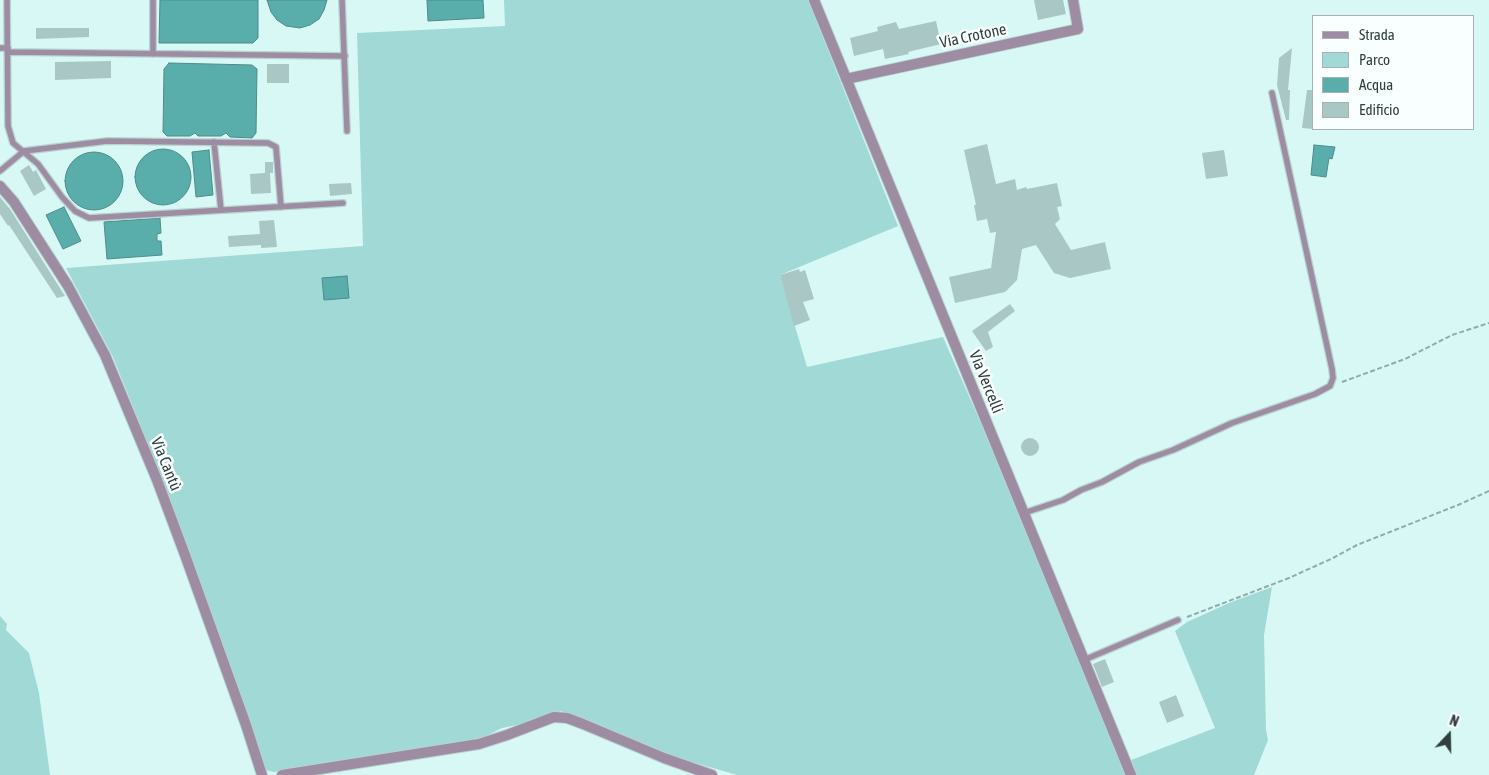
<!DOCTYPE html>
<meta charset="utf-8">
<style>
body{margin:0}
#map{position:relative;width:1489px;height:775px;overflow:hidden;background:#d8f8f6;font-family:"Asap Condensed",sans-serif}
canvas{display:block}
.legend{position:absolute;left:1312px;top:15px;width:162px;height:115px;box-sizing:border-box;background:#f9fffe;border:1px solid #a9b2b1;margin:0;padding:6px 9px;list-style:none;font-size:15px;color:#323f3e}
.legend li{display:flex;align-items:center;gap:10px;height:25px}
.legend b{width:25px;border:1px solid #a9b2b1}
.north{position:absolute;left:1424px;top:710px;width:50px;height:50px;-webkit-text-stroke:4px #f9fffe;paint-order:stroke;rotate:21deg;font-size:14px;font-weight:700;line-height:20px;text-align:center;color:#323f3e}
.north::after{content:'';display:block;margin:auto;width:18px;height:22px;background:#323f3e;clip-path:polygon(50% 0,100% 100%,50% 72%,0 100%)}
</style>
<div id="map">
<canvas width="1489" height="775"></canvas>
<ul class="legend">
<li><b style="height:6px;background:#9e8da2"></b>Strada</li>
<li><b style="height:14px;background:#a0d9d6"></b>Parco</li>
<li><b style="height:14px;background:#59adaa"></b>Acqua</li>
<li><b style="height:14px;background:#a9c7c5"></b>Edificio</li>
</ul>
<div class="north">N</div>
</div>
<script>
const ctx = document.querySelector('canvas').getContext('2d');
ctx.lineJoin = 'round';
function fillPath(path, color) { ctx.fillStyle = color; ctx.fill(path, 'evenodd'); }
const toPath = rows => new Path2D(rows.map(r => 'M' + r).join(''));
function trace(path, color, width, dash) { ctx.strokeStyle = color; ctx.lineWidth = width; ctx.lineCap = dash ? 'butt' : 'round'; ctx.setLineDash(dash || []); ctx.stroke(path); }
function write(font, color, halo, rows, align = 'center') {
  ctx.font = font + ' "Asap Condensed",sans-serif'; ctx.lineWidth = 5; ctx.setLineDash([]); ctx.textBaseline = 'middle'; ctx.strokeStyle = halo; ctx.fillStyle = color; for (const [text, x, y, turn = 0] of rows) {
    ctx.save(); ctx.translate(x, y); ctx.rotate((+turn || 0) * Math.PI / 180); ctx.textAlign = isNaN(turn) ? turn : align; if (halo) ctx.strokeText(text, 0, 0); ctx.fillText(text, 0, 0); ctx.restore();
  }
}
const green = toPath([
 [504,0,808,0,898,226,780,275,807,367,943,337,979,419,1126,775,737,775,675,757,561,711,522,724,502,728,484,737,393,754,274,772,265,770,167,492,113,357,66,268,363,246,357,33,505,26],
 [1272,587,1264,635,1266,730,1268,740,1254,775,1137,775,1131,760,1215,728,1175,631,1187,622,1229,603],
 [0,616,7,624,6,630,29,653,39,693,50,775,0,775]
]);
const water = toPath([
 [160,0,258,0,258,38,253,43,159,43,160,0],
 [267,0,327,0,324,10,319,19,310,25,300,28,286,26,277,20,271,12,267,0],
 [427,0,483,0,484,18,428,21,427,0],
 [169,63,252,65,257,69,256,133,252,138,230,137,226,133,221,136,198,136,195,133,190,136,167,136,163,132,164,69,169,63],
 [1314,145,1335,147,1332,159,1329,158,1326,177,1311,175,1314,145],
 '135 177a28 28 0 1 1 56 0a28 28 0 1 1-56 0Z',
 [209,150,213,195,196,197,192,152,209,150],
 '65 181a29 29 0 1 1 58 0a29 29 0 1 1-58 0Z',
 [64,207,81,241,63,249,46,215,64,207],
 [160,218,161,233,157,234,157,241,161,241,162,255,107,259,104,222,160,218],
 [347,276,349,298,324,300,322,278,347,276]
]);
const building = toPath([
 [1034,0,1063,0,1066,14,1038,20],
 [936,21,941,44,908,52,909,54,885,59,883,49,854,56,850,38,878,31,877,27,896,22,899,29],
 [36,28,89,28,89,37,36,39],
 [1292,48,1288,90,1290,90,1289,120,1286,120,1277,85,1279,58],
 [111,61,111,78,55,80,55,62],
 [267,64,289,64,289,83,267,83],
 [1307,90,1313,90,1313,129,1302,128],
 [987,144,996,184,1015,179,1017,190,1026,187,1027,189,1057,183,1062,206,1057,207,1060,219,1055,224,1071,250,1105,242,1111,269,1070,278,1054,273,1036,245,1022,249,1017,280,1005,292,955,303,949,277,991,268,996,232,990,233,987,219,977,221,974,205,976,205,964,150],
 [1224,150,1228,176,1206,179,1202,153],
 [265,162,273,162,273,173,270,173,271,193,251,194,250,174,265,173],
 [29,165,33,172,36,170,46,189,34,196,20,171],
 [351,183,352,194,330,196,329,184],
 [0,197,10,209,65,296,57,298,9,225,8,226,0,214],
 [274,220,277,247,261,248,261,245,229,247,228,236,260,234,259,221],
 [799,269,800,272,805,270,814,299,803,302,810,320,794,326,780,275],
 [1010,304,1015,311,988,332,993,347,986,351,972,331],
 '1021 447a9 9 0 1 1 18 0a9 9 0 1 1-18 0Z',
 [1105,659,1114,682,1102,687,1093,664],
 [1176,695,1184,716,1167,723,1159,702]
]);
const path = toPath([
 [1342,382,1405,359,1452,335,1489,323],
 [1187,617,1289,578,1333,558,1357,545,1458,505,1489,491]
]);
const lane = toPath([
 [7,0,8,126,13,143,38,164,62,197,75,211,89,218,343,203],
 [342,0,347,131],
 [0,48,8,48],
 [8,52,345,56],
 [153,54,153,0],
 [214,142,221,210],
 [0,171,24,151,107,141,268,143,276,147,281,207],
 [1024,513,1063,500,1081,490,1102,482,1139,462,1173,450,1232,423,1315,394,1330,386,1333,378,1332,369,1272,93],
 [1084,660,1178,620]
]);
const street = toPath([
 [814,0,1131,775],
 [846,79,1078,29,1073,0],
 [0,186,14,202,68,286,105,355,157,480,185,555,246,725,262,775],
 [282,775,479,744,507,735,554,717,567,718,583,724,664,758,712,775]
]);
const streetNames = [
 ["Via Crotone",973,36,-12],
 ["Via Vercelli",986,382,68],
 ["Via Cantù",166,464,68]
];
fillPath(green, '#a0d9d6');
fillPath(water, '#59adaa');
trace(water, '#4d8c8a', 1);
fillPath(building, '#a9c7c5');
trace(lane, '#b7d3d1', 8);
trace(street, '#b7d3d1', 12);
trace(path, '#92aaa8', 2, [5, 2.5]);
trace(lane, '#9e8da2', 5.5);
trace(street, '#9e8da2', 10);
write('16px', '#323f3e', '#f9fffe', streetNames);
</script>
